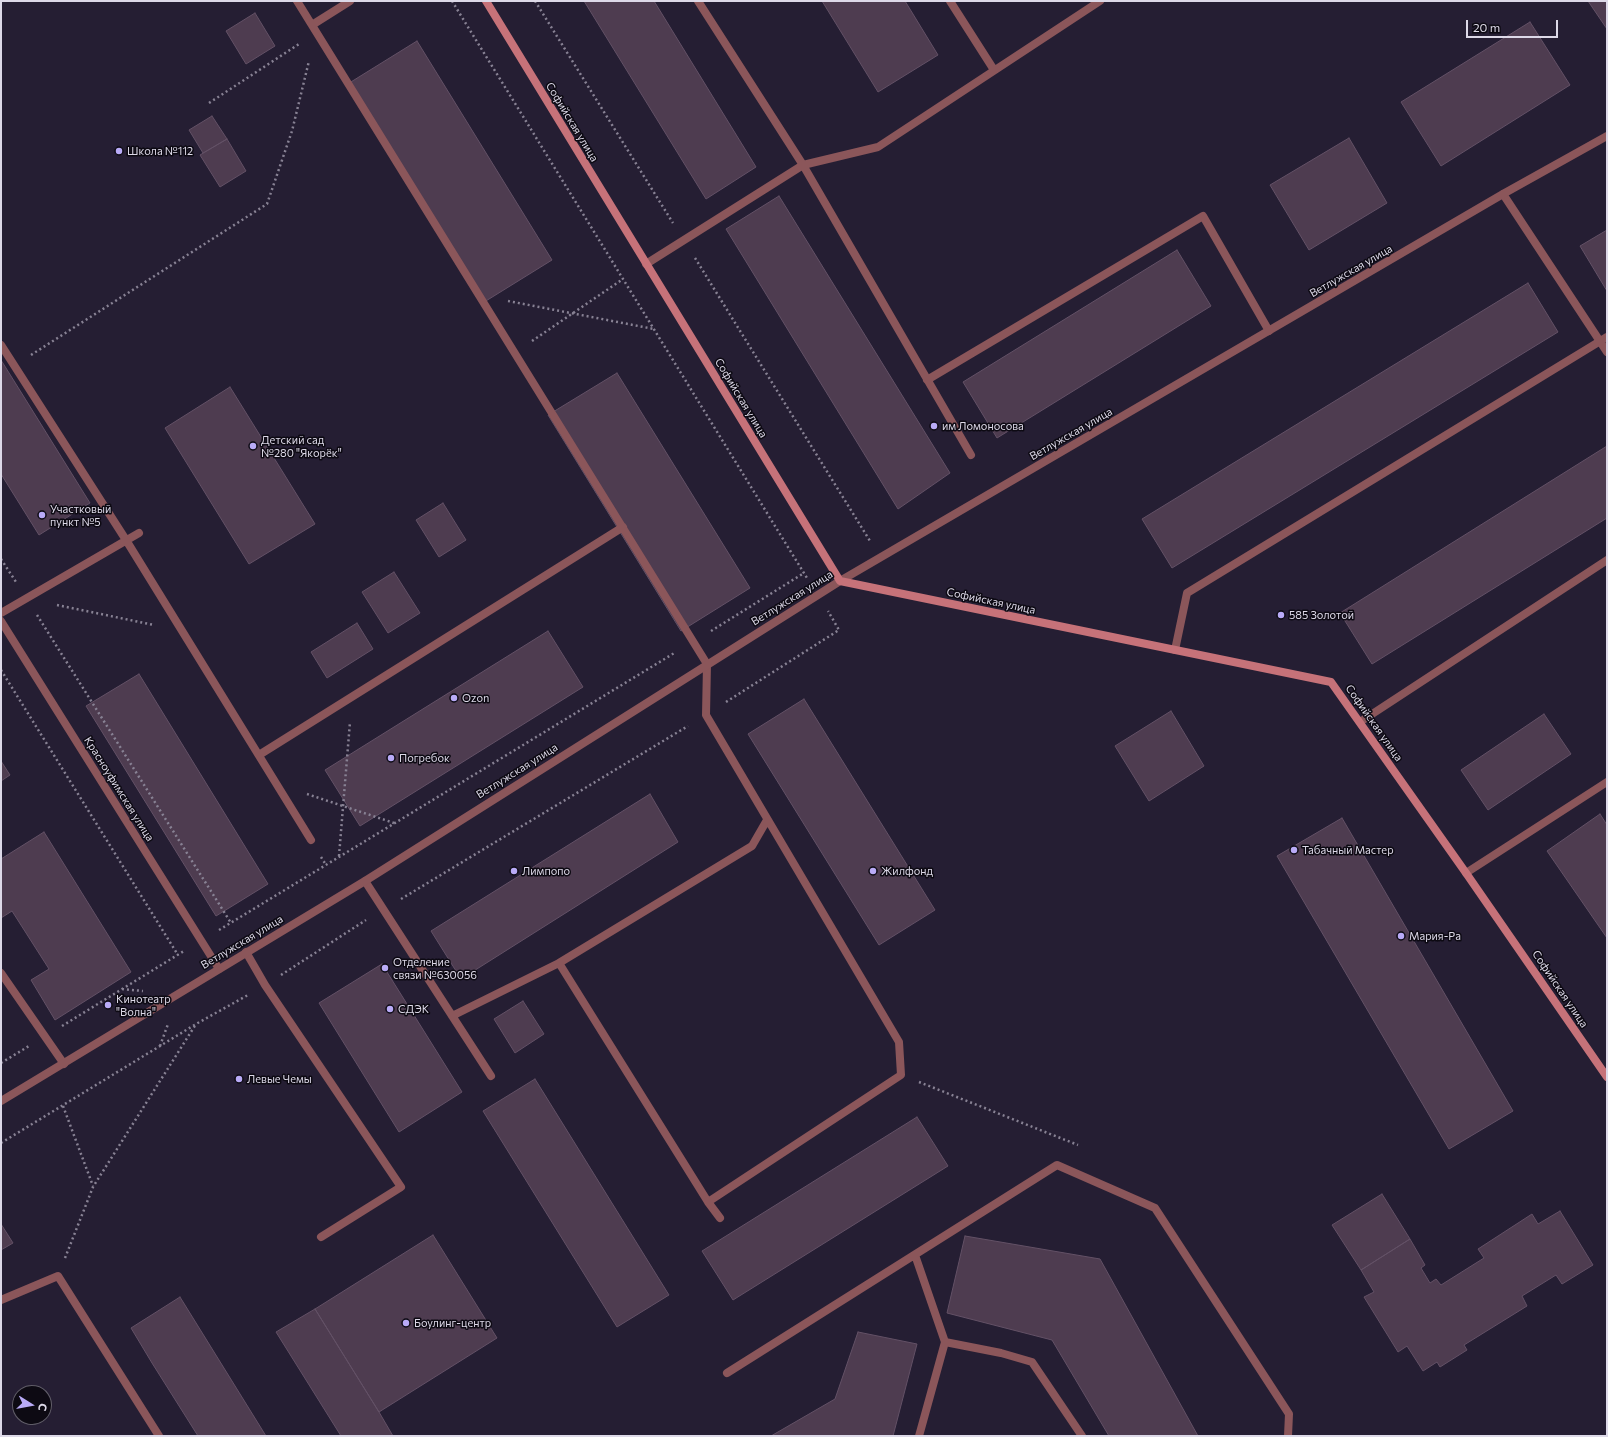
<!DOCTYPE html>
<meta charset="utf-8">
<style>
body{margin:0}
#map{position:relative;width:1608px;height:1437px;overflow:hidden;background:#251e33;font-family:Commissioner,sans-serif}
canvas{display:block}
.frame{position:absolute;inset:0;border:2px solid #ddd9e8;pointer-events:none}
.north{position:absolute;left:12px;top:1385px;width:40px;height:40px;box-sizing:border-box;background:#0d0a13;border:1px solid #605d68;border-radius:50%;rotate:101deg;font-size:11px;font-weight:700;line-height:16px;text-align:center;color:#ddd9e8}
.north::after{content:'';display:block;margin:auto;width:14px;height:18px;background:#b9abf7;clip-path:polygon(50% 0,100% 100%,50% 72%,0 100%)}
.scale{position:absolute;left:1466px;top:20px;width:92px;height:18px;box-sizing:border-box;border:2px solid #ddd9e8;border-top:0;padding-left:5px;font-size:12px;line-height:14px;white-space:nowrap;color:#ddd9e8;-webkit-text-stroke:3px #0d0a13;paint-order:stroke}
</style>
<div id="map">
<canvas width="1608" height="1437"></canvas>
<div class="frame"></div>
<div class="north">С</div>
<div class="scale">20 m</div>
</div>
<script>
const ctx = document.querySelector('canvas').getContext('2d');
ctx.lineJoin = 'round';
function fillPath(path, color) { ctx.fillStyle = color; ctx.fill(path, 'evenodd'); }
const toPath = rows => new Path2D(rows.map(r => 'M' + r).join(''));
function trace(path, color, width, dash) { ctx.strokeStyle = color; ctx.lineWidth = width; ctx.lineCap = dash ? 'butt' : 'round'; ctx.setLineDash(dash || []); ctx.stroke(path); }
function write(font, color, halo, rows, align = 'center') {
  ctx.font = font + ' Commissioner,sans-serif'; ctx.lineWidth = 3; ctx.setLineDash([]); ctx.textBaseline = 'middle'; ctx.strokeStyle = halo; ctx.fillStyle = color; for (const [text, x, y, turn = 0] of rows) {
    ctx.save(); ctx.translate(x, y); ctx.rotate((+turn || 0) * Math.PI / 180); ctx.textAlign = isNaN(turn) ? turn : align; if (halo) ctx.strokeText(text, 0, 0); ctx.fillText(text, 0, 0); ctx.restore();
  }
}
const building = toPath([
 [584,1,654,1,756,167,706,199,584,1],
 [822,1,905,1,938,55,878,92,822,1],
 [1588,1,1607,1,1607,29,1588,1],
 [255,13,275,46,246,64,226,31,255,13],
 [1530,22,1570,85,1441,166,1401,102,1530,22],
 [417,41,552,260,481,304,346,85,417,41],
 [212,116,227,139,203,153,189,130,212,116],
 [1349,138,1387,203,1309,250,1270,185,1349,138],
 [227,139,246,171,220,187,200,155,227,139],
 [779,196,950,473,898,509,726,229,779,196],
 [1607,230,1607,291,1580,246,1607,230],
 [1177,250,1211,306,997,438,963,382,1177,250],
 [1528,283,1558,332,1172,568,1142,519,1528,283],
 [1,360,90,503,39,535,1,474,1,360],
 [617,373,750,588,681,631,548,415,617,373],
 [230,387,315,524,249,564,165,428,230,387],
 [1607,446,1607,518,1372,664,1340,613,1607,446],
 [443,503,466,540,439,557,416,520,443,503],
 [394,572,420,613,388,633,362,592,394,572],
 [357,623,373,649,327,678,311,652,357,623],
 [548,631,583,687,360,826,325,770,548,631],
 [139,674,268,884,216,916,86,706,139,674],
 [804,699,935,910,879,945,748,734,804,699],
 [1171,711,1204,766,1149,801,1115,746,1171,711],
 [1544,714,1571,754,1488,810,1461,770,1544,714],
 [1,761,10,775,1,781,1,761],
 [650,794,678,842,461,979,431,931,650,794],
 [1600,814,1607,825,1607,938,1547,851,1600,814],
 [1342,818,1513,1111,1449,1149,1277,856,1342,818],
 [44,832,131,972,55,1020,31,980,49,969,12,911,1,918,1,859,44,832],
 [382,964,462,1092,399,1132,319,1003,382,964],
 [523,1001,544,1034,515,1053,494,1019,523,1001],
 [535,1079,669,1295,617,1327,483,1111,535,1079],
 [917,1117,948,1166,733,1300,702,1251,917,1117],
 [1382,1194,1410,1239,1361,1270,1332,1225,1382,1194],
 [1560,1211,1593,1265,1562,1284,1556,1275,1522,1296,1527,1306,1464,1345,1467,1350,1440,1367,1437,1362,1423,1371,1407,1346,1398,1352,1364,1297,1374,1292,1361,1270,1410,1239,1425,1265,1421,1268,1430,1283,1436,1279,1441,1285,1484,1258,1478,1249,1532,1214,1538,1224,1560,1211],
 [1,1224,13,1243,1,1250,1,1224],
 [433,1235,497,1338,379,1412,315,1309,433,1235],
 [965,1236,1100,1259,1198,1436,1109,1436,1052,1340,947,1313,965,1236],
 [180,1297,266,1436,198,1436,152,1363,131,1328,180,1297],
 [315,1309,379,1412,393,1436,341,1436,276,1332,315,1309],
 [858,1332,917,1344,893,1436,771,1436,835,1399,858,1332]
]);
const path = toPath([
 [452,1,807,578],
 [535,1,673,223],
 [209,103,299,44],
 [695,258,870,541],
 [508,301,654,329],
 [532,341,623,279],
 [31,355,267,204,292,131,309,61],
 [1,559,16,582],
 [57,605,154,625],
 [37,615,231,923],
 [711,631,804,573],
 [1,670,178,955],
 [726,702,839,630,828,611],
 [307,794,394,823],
 [339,856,350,722],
 [321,857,326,865],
 [401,899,688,726],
 [219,930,676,652],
 [281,975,366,920],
 [122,989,143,991],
 [62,1026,184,951],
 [160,1046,168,1024],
 [1,1063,29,1046],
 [919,1082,1078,1145],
 [63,1106,93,1186],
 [1,1143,196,1024,248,995],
 [65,1258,93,1187,196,1024]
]);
const service = toPath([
 [297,1,707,664,706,715,899,1042,901,1075,708,1202],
 [698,1,803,165,971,455],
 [950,1,994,70],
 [312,25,350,1],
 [1503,194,1607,352],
 [646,264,803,165,878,147,1100,1],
 [1,345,126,540,311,840],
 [927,380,1203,216,1269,331],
 [1,613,139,533],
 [1175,650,1187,593,1607,337],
 [1360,722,1607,560],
 [259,755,623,527],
 [1466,873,1607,782],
 [365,881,491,1076],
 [246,952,265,985,401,1187,321,1237],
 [559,963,708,1202,720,1218],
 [1,973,64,1064],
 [452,1016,559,963,752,846,767,820],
 [915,1255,945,1342,1001,1353,1032,1362,1082,1436],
 [1,1300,58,1276,159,1436],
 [727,1373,1057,1165,1155,1208,1289,1414,1288,1436],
 [919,1436,945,1342]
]);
const minor = toPath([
 [1,621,219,969]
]);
const tertiary = toPath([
 [1,1101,365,881,840,581,1503,194,1607,136]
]);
const secondary = toPath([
 [486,1,840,581,1331,682,1466,873,1607,1077]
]);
const markers = [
 [119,151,4,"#b9abf7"],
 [934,426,4,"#b9abf7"],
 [253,446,4,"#b9abf7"],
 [42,515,4,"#b9abf7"],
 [1281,615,4,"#b9abf7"],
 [454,698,4,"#b9abf7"],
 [391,758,4,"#b9abf7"],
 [1294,850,4,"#b9abf7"],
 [514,871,4,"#b9abf7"],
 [873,871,4,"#b9abf7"],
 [1401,936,4,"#b9abf7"],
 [385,968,4,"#b9abf7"],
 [108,1005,4,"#b9abf7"],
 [390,1009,4,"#b9abf7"],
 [239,1079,4,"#b9abf7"],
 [406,1323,4,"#b9abf7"]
];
const streetNames = [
 ["Софийская улица",572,122,59],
 ["Ветлужская улица",1351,271,-30],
 ["Софийская улица",741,398,59],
 ["Ветлужская улица",1071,434,-30],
 ["Ветлужская улица",792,598,-32],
 ["Софийская улица",991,601,12],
 ["Софийская улица",1374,723,55],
 ["Ветлужская улица",517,771,-32],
 ["Красноуфимская улица",119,789,58],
 ["Ветлужская улица",242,942,-31],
 ["Софийская улица",1560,989,56]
];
const poiNames = [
 ["Школа №112",127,151],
 ["им Ломоносова",942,426],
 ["Детский сад",261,440],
 ["№280 \"Якорёк\"",261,453],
 ["Участковый",50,509],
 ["пункт №5",50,522],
 ["585 Золотой",1289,615],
 ["Ozon",462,698],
 ["Погребок",399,758],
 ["Табачный Мастер",1302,850],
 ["Лимпопо",522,871],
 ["Жилфонд",881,871],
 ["Мария-Ра",1409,936],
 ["Отделение",393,962],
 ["связи №630056",393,975],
 ["Кинотеатр",116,999],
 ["\"Волна\"",116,1012],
 ["СДЭК",398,1009],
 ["Левые Чемы",247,1079],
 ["Боулинг-центр",414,1323]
];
fillPath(building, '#4e3c50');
trace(building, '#635166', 1);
trace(path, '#888294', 2.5, [2, 3]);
trace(service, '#8b565a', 8);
trace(minor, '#8b565a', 8);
trace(tertiary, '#8b565a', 8);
trace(secondary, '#c67279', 8);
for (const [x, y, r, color] of markers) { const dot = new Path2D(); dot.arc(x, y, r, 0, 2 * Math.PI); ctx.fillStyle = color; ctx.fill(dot); trace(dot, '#0d0a13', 1.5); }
write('11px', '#ddd9e8', '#0d0a13', streetNames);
write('11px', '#ddd9e8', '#0d0a13', poiNames, 'left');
</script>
